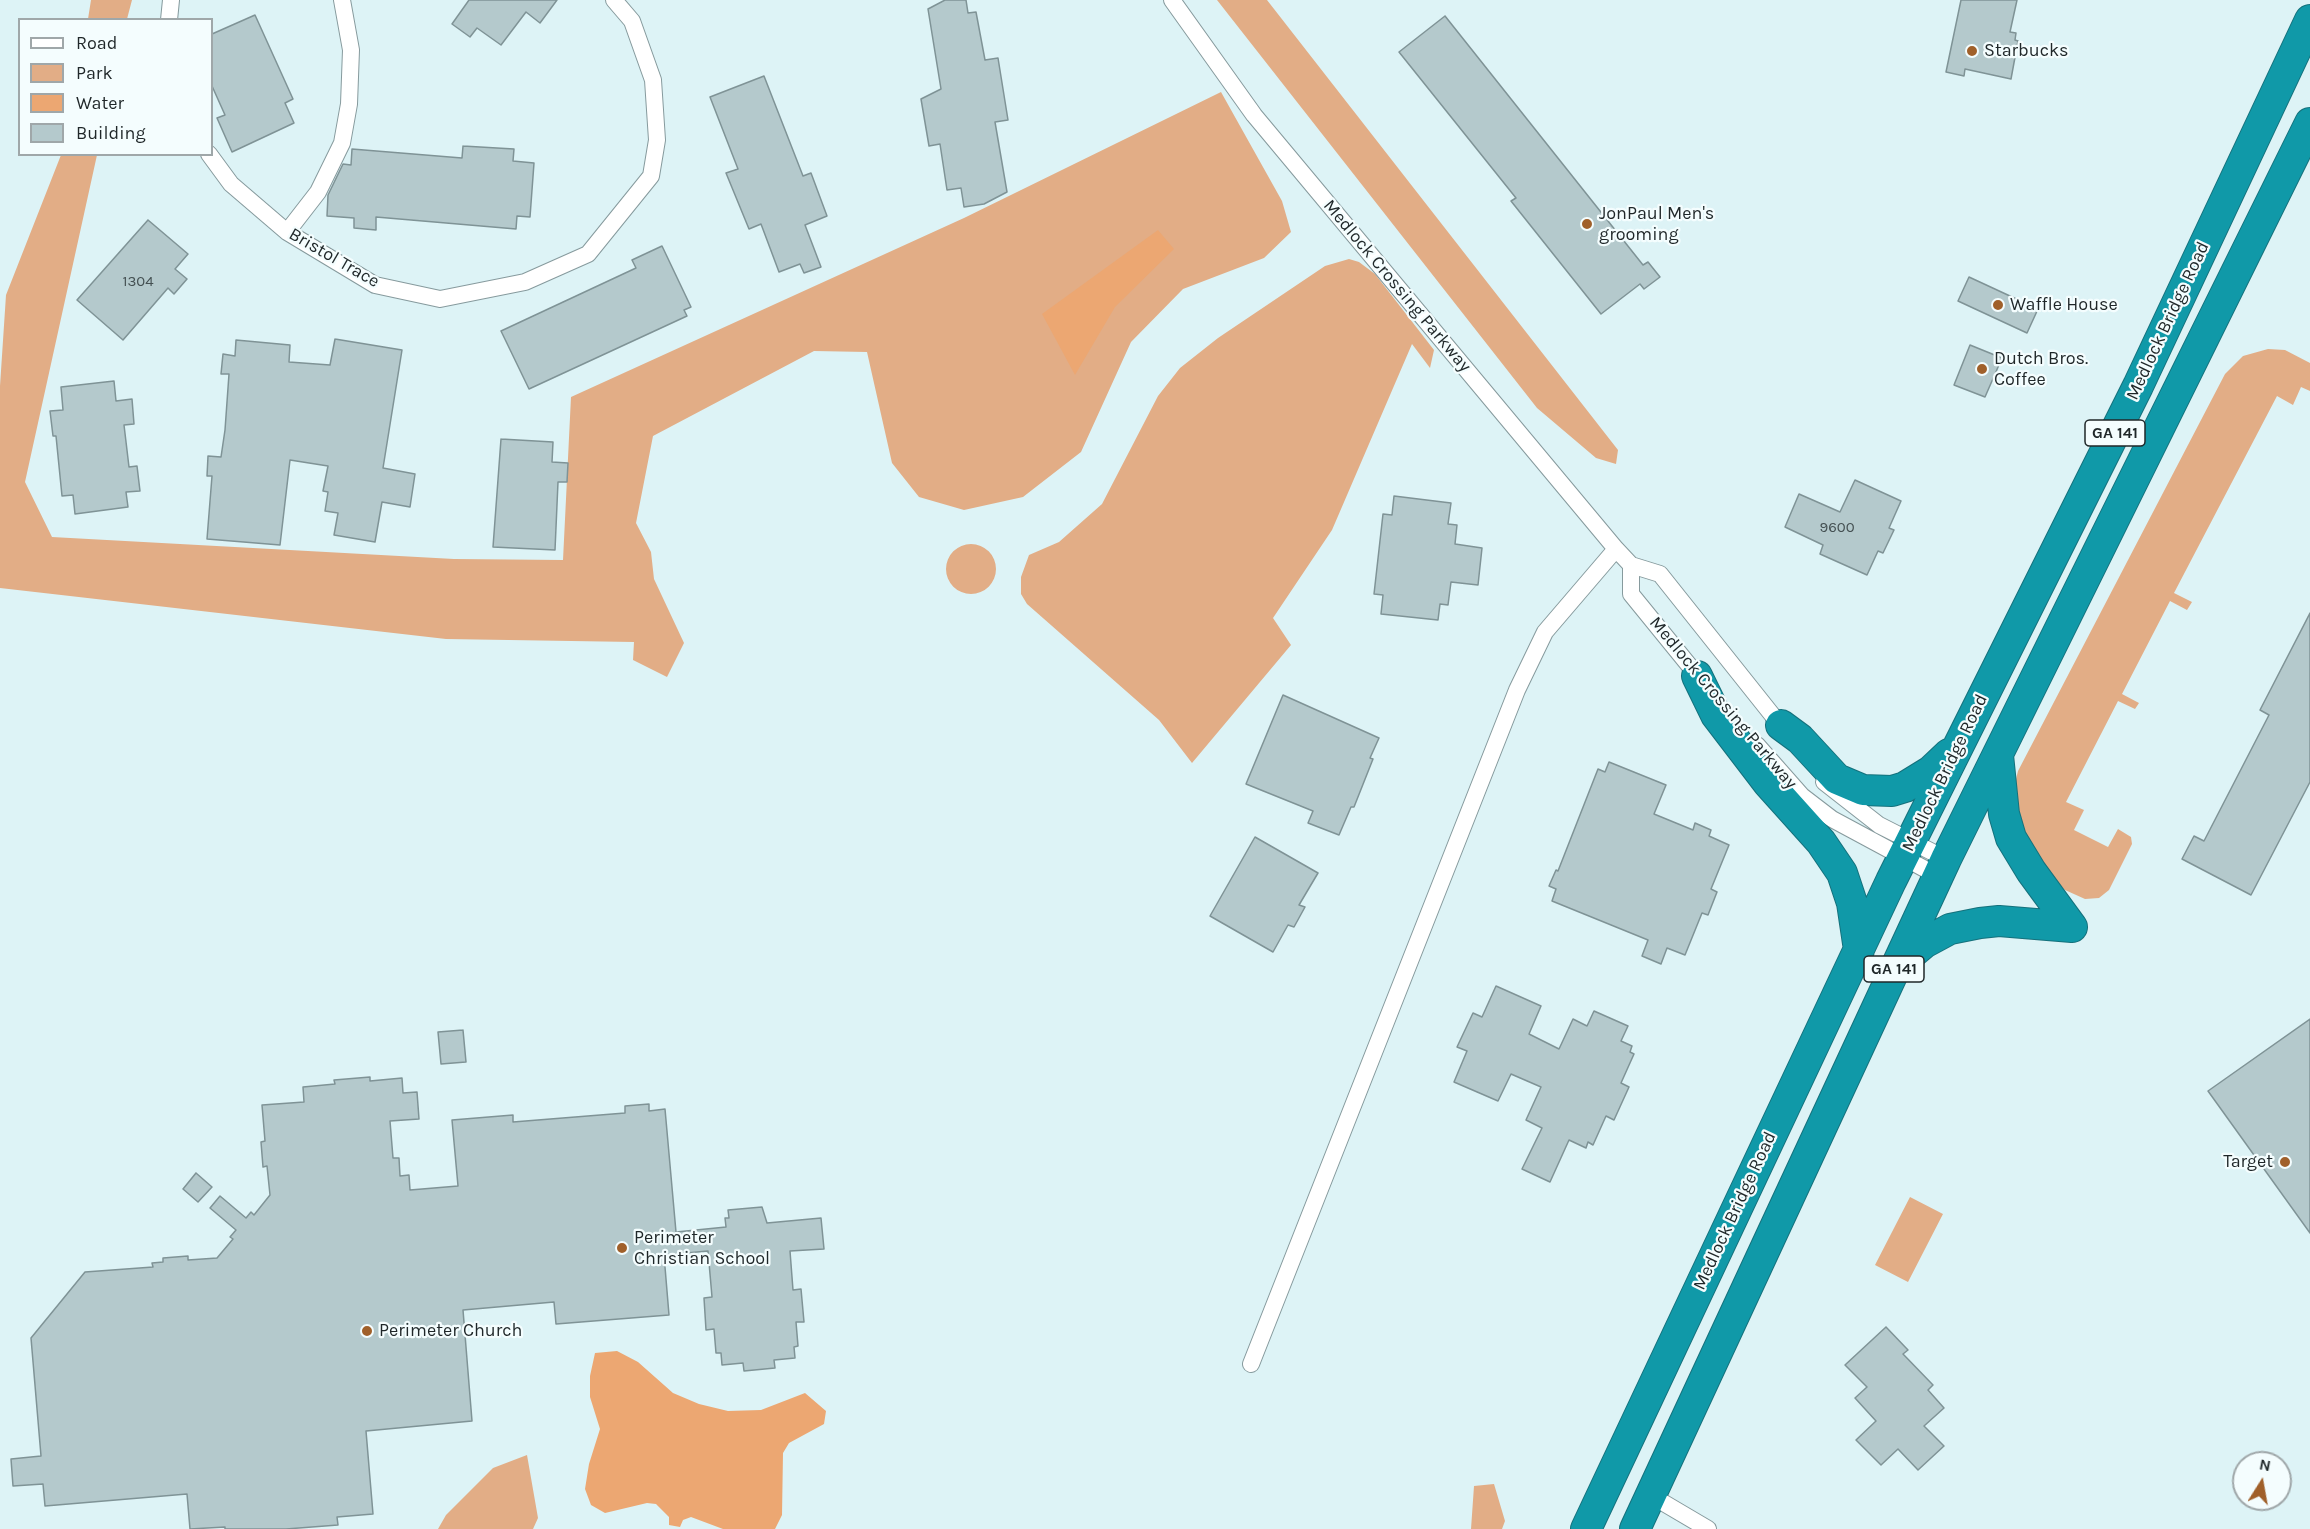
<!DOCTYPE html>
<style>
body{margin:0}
#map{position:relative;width:2310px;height:1529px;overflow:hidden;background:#ddf3f6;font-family:Karla,sans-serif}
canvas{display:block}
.legend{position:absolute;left:18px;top:18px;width:195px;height:138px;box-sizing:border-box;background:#f4fdfe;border:2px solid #9fa7a9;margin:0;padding:8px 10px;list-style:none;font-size:18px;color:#1f2729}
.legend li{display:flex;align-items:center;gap:12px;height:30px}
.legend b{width:30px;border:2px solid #9fa7a9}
.north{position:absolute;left:2232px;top:1451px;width:60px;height:60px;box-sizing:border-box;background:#f4fdfe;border:2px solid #9fa7a9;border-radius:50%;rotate:11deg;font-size:16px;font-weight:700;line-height:24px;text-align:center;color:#1f2729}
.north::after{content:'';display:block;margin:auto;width:21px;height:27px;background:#a0602a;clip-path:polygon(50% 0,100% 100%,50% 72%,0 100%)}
</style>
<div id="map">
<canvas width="2310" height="1529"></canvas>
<ul class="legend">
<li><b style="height:8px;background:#fff"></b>Road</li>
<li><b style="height:16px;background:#e2ad86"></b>Park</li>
<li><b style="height:16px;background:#eca772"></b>Water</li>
<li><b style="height:16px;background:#b4c9cc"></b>Building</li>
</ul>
<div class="north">N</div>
</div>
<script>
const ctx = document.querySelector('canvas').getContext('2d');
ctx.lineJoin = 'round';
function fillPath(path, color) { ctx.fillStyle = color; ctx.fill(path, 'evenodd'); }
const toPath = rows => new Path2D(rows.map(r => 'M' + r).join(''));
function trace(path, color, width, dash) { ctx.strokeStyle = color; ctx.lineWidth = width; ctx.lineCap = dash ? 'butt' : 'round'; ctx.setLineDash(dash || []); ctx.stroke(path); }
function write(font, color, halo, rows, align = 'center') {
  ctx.font = font + ' Karla,sans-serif'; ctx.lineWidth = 4.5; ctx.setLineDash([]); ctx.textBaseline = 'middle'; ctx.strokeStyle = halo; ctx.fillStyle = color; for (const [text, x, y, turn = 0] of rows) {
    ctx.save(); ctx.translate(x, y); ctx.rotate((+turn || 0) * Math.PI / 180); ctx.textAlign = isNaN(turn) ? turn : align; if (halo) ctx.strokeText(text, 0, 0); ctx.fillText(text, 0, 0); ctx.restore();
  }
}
const green = toPath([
 [91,0,132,0,127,19,88,19],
 [1217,0,1267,0,1618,450,1616,464,1596,458,1537,408],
 [1221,92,1282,201,1291,232,1264,258,1183,289,1131,342,1081,452,1023,497,964,510,919,497,892,463,867,352,814,351,653,436,636,523,651,552,654,579,684,643,667,677,633,660,634,642,446,639,0,588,0,386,6,295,61,155,97,155,25,482,52,537,454,559,563,560,571,397,964,218],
 [1349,259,1359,262,1375,274,1434,350,1430,368,1412,344,1332,530,1273,618,1291,645,1192,763,1159,720,1027,604,1021,594,1021,577,1029,555,1059,542,1102,504,1158,396,1180,368,1218,338,1325,266],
 [2268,349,2285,350,2310,363,2310,391,2301,387,2293,405,2277,396,2174,593,2192,602,2187,610,2170,601,2122,694,2139,703,2135,709,2118,701,2066,802,2084,810,2074,830,2108,847,2118,829,2131,837,2132,844,2109,890,2099,898,2085,899,2065,890,2042,868,2015,829,2014,787,2018,771,2225,374,2243,356],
 '946 569a25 25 0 1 1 50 0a25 25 0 1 1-50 0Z',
 [1910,1197,1943,1214,1908,1282,1875,1265],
 [527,1455,538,1518,533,1529,438,1529,446,1515,493,1468],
 [1494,1484,1505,1521,1502,1529,1471,1529,1474,1486]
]);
const water = toPath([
 [1158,230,1174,249,1115,307,1075,375,1042,314],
 [617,1351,638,1362,673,1393,699,1404,728,1411,761,1410,805,1393,826,1411,824,1424,789,1443,783,1453,782,1515,775,1529,723,1529,691,1517,683,1520,680,1527,669,1525,669,1517,656,1504,647,1503,605,1513,591,1505,585,1489,589,1464,600,1429,590,1397,590,1376,595,1353]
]);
const building = toPath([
 [469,0,557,0,540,23,526,12,501,45,477,28,470,37,452,24,469,0],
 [945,0,966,0,968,13,976,12,985,60,998,58,1008,120,995,122,1007,192,984,204,964,207,961,188,947,190,940,144,929,146,921,99,941,89,928,9,945,0],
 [1961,0,2017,0,2010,32,2016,33,2015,40,2018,41,2011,79,1965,69,1964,76,1946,72,1961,0],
 [255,15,293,99,285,103,294,123,232,152,217,118,225,115,212,86,212,34,255,15],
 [1445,16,1643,265,1648,262,1660,277,1644,289,1640,284,1601,314,1511,201,1516,198,1399,52,1445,16],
 [764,76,803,176,811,173,827,216,805,225,821,267,804,273,800,264,779,272,761,224,749,229,726,173,738,169,710,97,764,76],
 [463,146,514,149,513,161,534,163,530,217,517,216,516,229,376,217,376,230,354,228,354,218,327,216,328,195,343,164,351,165,352,149,462,158,463,146],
 [148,220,188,254,175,269,187,279,174,294,168,288,123,340,77,300,148,220],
 [662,246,691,307,684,310,687,316,529,389,501,331,636,268,632,260,662,246],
 [1969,277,2038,309,2027,333,1958,301,1969,277],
 [335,339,402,350,383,468,415,474,410,507,382,502,375,542,334,535,338,513,325,511,328,492,323,491,328,466,290,460,280,545,207,539,212,476,207,476,208,456,221,457,225,430,229,374,221,374,223,354,235,356,236,340,290,345,289,362,330,365,335,339],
 [1970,345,2002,358,1985,397,1954,385,1970,345],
 [114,381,116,401,132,399,134,424,124,425,129,467,137,466,140,491,126,492,128,507,75,514,73,495,62,496,56,436,53,436,50,411,63,410,61,387,114,381],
 [501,439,553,442,552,462,568,463,567,482,558,482,555,550,493,547,501,439],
 [1855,480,1901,501,1889,528,1894,530,1883,553,1878,551,1867,575,1820,554,1823,545,1785,527,1799,494,1840,512,1855,480],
 [1394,496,1451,503,1448,524,1457,525,1455,544,1482,548,1478,585,1451,582,1448,605,1440,604,1438,620,1381,614,1383,595,1374,594,1383,514,1392,515,1394,496],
 [2310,613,2310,782,2251,895,2182,859,2194,836,2204,841,2269,715,2260,710,2310,613],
 [1283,695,1379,738,1370,758,1373,759,1354,807,1351,807,1339,835,1308,823,1313,811,1246,784,1283,695],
 [1609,762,1666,785,1654,814,1693,830,1695,823,1711,830,1709,836,1729,845,1711,889,1717,892,1708,915,1702,913,1685,955,1667,948,1661,964,1642,956,1648,940,1552,901,1556,889,1549,886,1556,870,1558,871,1598,769,1605,772,1609,762],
 [1255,837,1318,873,1299,905,1305,907,1294,927,1288,925,1273,952,1210,916,1255,837],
 [1496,986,1541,1006,1529,1034,1559,1049,1573,1019,1587,1026,1594,1011,1628,1026,1621,1041,1632,1046,1630,1052,1634,1054,1621,1083,1629,1087,1614,1120,1606,1116,1593,1145,1588,1142,1586,1148,1569,1140,1550,1182,1522,1169,1542,1128,1526,1120,1541,1087,1511,1074,1498,1101,1454,1082,1467,1051,1457,1047,1473,1013,1482,1017,1496,986],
 [2310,1019,2310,1233,2208,1091,2310,1019],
 [463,1030,466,1062,441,1064,438,1032,463,1030],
 [370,1077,370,1081,402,1078,403,1093,417,1092,419,1119,390,1121,393,1158,399,1158,400,1176,409,1175,410,1190,458,1186,452,1120,513,1115,513,1122,625,1113,625,1106,649,1104,649,1111,665,1109,676,1232,726,1227,725,1218,729,1218,728,1210,762,1207,767,1223,821,1218,824,1249,790,1251,793,1290,801,1289,804,1322,796,1322,798,1346,794,1347,795,1358,774,1360,775,1368,744,1371,743,1363,722,1365,721,1353,716,1353,714,1329,706,1330,704,1298,712,1297,708,1251,664,1255,669,1315,556,1324,554,1302,463,1310,472,1421,366,1431,373,1514,337,1517,338,1525,286,1529,225,1529,225,1527,190,1529,187,1494,45,1506,43,1484,13,1486,11,1459,41,1456,31,1338,85,1272,153,1267,152,1263,163,1262,163,1258,188,1256,188,1260,217,1258,233,1239,230,1237,236,1230,210,1208,220,1196,246,1218,251,1212,254,1215,270,1195,267,1166,263,1167,261,1142,265,1141,262,1105,304,1102,303,1087,335,1084,334,1080,370,1077],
 [196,1173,212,1187,198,1202,183,1189,196,1173],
 [1886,1327,1908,1350,1903,1354,1933,1385,1928,1390,1944,1408,1924,1426,1944,1446,1918,1470,1898,1449,1881,1465,1856,1440,1876,1421,1855,1398,1867,1387,1845,1365,1886,1327]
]);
const street = toPath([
 [1172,0,1254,115,1616,549,1631,565,1660,574,1785,731],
 [169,20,171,0],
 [209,154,231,184,287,232,375,285,440,299,525,282,588,254,651,176,657,140,653,80,632,21,614,0],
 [287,232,318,192,342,143,349,104,351,50,342,0],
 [1631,565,1631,594,1701,680],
 [1757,745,1802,796,1832,819,1938,876],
 [1824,782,1879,825,1946,859],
 [1251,1364,1517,690,1545,632,1616,549],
 [1652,1496,1708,1529]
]);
const highway = toPath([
 [1697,676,1716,715,1768,783,1821,842,1842,873,1852,903,1859,950],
 [1781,725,1800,739,1837,779,1863,790,1892,791,1905,787,1931,771,1949,754],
 [1998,755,2004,814,2011,838,2031,871,2072,927],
 [1898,965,1924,943,1950,929,1980,923,1999,921,2072,927],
 [1586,1529,1891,881,2138,386,2310,20],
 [1635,1529,1946,859,2310,123]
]);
const markers = [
 [1972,51,6,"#a0602a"],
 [1587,224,6,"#a0602a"],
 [1998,305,6,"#a0602a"],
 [1982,369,6,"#a0602a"],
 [2285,1162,6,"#a0602a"],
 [622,1248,6,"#a0602a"],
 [367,1331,6,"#a0602a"]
];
const numberNames = [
 ["1304",138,282],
 ["9600",1837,528]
];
const shields = [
 [2115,433,60],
 [1894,969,60]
];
const shieldNames = [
 ["GA 141",2115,433],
 ["GA 141",1894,969]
];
const poiNames = [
 ["Starbucks",1984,51],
 ["JonPaul Men's",1599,214],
 ["grooming",1599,235],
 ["Waffle House",2010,305],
 ["Dutch Bros.",1994,359],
 ["Coffee",1994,380],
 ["Target",2273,1162,"right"],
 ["Perimeter",634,1238],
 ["Christian School",634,1259],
 ["Perimeter Church",379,1331]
];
const streetNames = [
 ["Bristol Trace",334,258,30],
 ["Medlock Crossing Parkway",1397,286,50],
 ["Medlock Bridge Road",2168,321,-65],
 ["Medlock Crossing Parkway",1723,703,50],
 ["Medlock Bridge Road",1945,773,-64],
 ["Medlock Bridge Road",1735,1211,-65]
];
fillPath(green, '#e2ad86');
fillPath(water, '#eca772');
fillPath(building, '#b4c9cc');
trace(building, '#7f9396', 1.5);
trace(street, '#869a9d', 18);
trace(highway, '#15717c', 32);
trace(street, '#fff', 16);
trace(highway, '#1099a8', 30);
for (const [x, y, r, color] of markers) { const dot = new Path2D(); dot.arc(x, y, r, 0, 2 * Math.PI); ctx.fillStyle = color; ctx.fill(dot); trace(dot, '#f4fdfe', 2); }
write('15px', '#445052', null, numberNames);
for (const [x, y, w] of shields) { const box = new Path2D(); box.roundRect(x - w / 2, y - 13, w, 26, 4.5); ctx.fillStyle = '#f4fdfe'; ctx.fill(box); trace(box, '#1f2729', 1.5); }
write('bold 16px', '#1f2729', null, shieldNames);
write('18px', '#1f2729', '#f4fdfe', poiNames, 'left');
write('18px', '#1f2729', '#f4fdfe', streetNames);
</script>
